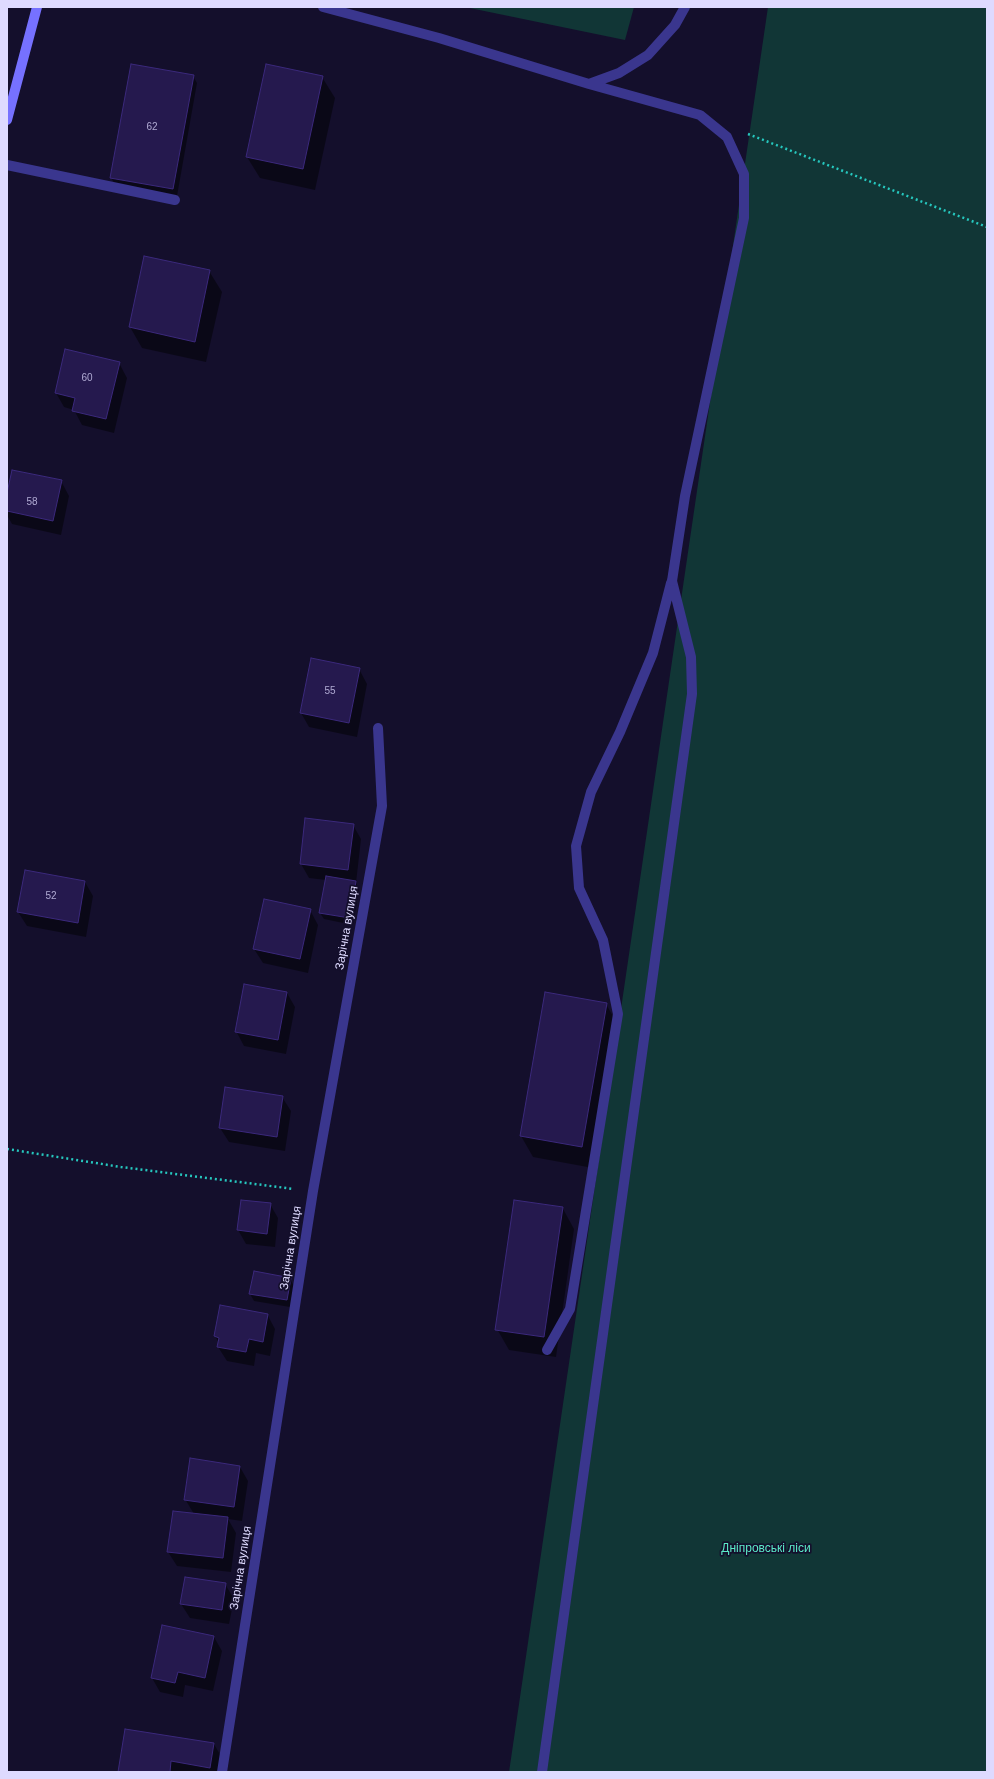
<!DOCTYPE html>
<meta charset="utf-8">
<style>
body{margin:0}
#map{position:relative;width:994px;height:1779px;overflow:hidden;background:#140f2c;font-family:Helvetica,sans-serif}
canvas{display:block}
.frame{position:absolute;inset:0;border:8px solid #dedaff;pointer-events:none}
</style>
<div id="map">
<canvas width="994" height="1779"></canvas>
<div class="frame"></div>
</div>
<script>
const ctx = document.querySelector('canvas').getContext('2d');
ctx.lineJoin = 'round';
function fillPath(path, color) { ctx.fillStyle = color; ctx.fill(path, 'evenodd'); }
const toPath = rows => new Path2D(rows.map(r => 'M' + r).join(''));
function trace(path, color, width, dash) { ctx.strokeStyle = color; ctx.lineWidth = width; ctx.lineCap = dash ? 'butt' : 'round'; ctx.setLineDash(dash || []); ctx.stroke(path); }
function write(font, color, halo, rows, align = 'center') {
  ctx.font = font + ' Helvetica,sans-serif'; ctx.lineWidth = 3.5; ctx.setLineDash([]); ctx.textBaseline = 'middle'; ctx.strokeStyle = halo; ctx.fillStyle = color; for (const [text, x, y, turn = 0] of rows) {
    ctx.save(); ctx.translate(x, y); ctx.rotate((+turn || 0) * Math.PI / 180); ctx.textAlign = isNaN(turn) ? turn : align; if (halo) ctx.strokeText(text, 0, 0); ctx.fillText(text, 0, 0); ctx.restore();
  }
}
const green = toPath([
 [465,7,634,7,625,40],
 [768,7,987,7,987,1772,509,1772]
]);
const shadow = toPath([
 [193,76,197,83,177,196,115,184,111,178],
 [322,77,335,98,315,190,260,178,247,157],
 [209,271,222,292,206,362,142,348,130,327],
 [119,363,127,378,114,433,82,425,74,410,64,407,56,393],
 [61,481,69,496,61,535,12,524,7,515,7,497],
 [359,669,367,684,357,737,309,727,301,713],
 [353,825,361,839,356,883,359,889,353,925,324,919,320,913,326,880,309,878,301,864],
 [85,882,93,896,86,937,27,926,18,912],
 [310,910,318,925,308,973,263,963,254,949],
 [287,993,295,1007,286,1054,244,1046,236,1031],
 [546,993,606,1004,618,1025,593,1168,533,1157,521,1136],
 [282,1097,291,1111,285,1151,229,1142,220,1128],
 [270,1204,278,1218,275,1247,246,1244,238,1230],
 [562,1207,574,1229,556,1357,509,1350,497,1329],
 [290,1279,294,1286,290,1307,254,1301,250,1294],
 [267,1314,275,1329,270,1356,256,1353,254,1366,227,1361,218,1347,219,1343,215,1336],
 [240,1467,248,1481,242,1521,228,1519,236,1533,231,1572,177,1566,168,1552,194,1514,185,1499],
 [225,1584,234,1599,229,1624,190,1618,181,1604],
 [214,1637,222,1651,213,1691,185,1685,183,1697,160,1692,152,1678],
 [214,1744,226,1765,225,1772,119,1772]
]);
const building = toPath([
 [131,64,194,75,173,189,110,178,131,64],
 [266,64,323,76,303,169,246,157,266,64],
 [144,256,210,270,195,342,129,327,144,256],
 [65,349,120,362,106,419,72,411,75,398,55,393,65,349],
 [12,470,62,480,53,521,7,511,7,493,12,470],
 [311,658,360,668,349,723,300,713,311,658],
 [305,818,354,824,348,870,300,864,305,818],
 [25,870,85,881,78,923,17,912,25,870],
 [326,876,356,881,350,918,319,913,326,876],
 [264,899,311,909,300,959,253,949,264,899],
 [244,984,287,992,278,1040,235,1032,244,984],
 [545,992,607,1003,582,1147,520,1136,545,992],
 [225,1087,283,1096,277,1137,219,1128,225,1087],
 [241,1200,271,1203,267,1234,237,1230,241,1200],
 [514,1200,563,1207,544,1337,495,1330,514,1200],
 [254,1271,291,1278,287,1300,249,1294,254,1271],
 [220,1305,268,1314,263,1342,249,1339,246,1352,217,1347,219,1338,214,1336,220,1305],
 [190,1458,240,1466,234,1507,184,1500,190,1458],
 [173,1511,228,1517,223,1558,167,1552,173,1511],
 [185,1577,226,1583,222,1610,180,1604,185,1577],
 [162,1625,214,1636,205,1678,178,1672,175,1683,151,1678,162,1625],
 [125,1729,214,1743,210,1768,171,1761,170,1772,118,1772,125,1729]
]);
const path = toPath([
 [748,134,987,227],
 [7,1149,121,1167,294,1189]
]);
const lane = toPath([
 [7,165,175,200],
 [547,1350,570,1309,618,1014,603,940,579,888,576,846,591,792,620,732,653,653,671,583],
 [542,1772,692,694,691,657,672,581]
]);
const street = toPath([
 [323,7,439,38,589,84,700,115,727,137,744,174,744,218,685,496,672,581],
 [589,84,619,73,648,55,675,25,685,7],
 [222,1772,313,1191,382,806,378,728]
]);
const secondary = toPath([
 [7,120,37,7]
]);
const numberNames = [
 ["62",152,127],
 ["60",87,378],
 ["58",32,502],
 ["55",330,691],
 ["52",51,896]
];
const streetNames = [
 ["Зарічна вулиця",347,928,-80],
 ["Зарічна вулиця",291,1248,-81],
 ["Зарічна вулиця",241,1568,-81]
];
const parkNames = [
 ["Дніпровські ліси",766,1549]
];
fillPath(green, '#113636');
fillPath(shadow, '#0007');
fillPath(building, '#25194e');
trace(building, '#3b297c', 1);
trace(path, '#26c7be', 2.5, [2, 3]);
trace(lane, '#3a368e', 10);
trace(street, '#3a368e', 10);
trace(secondary, '#7671ff', 10);
write('10px', '#b0aad3', null, numberNames);
write('12px', '#dedaff', '#140f2c', streetNames);
write('12px', '#5beac8', '#140f2c', parkNames);
</script>
